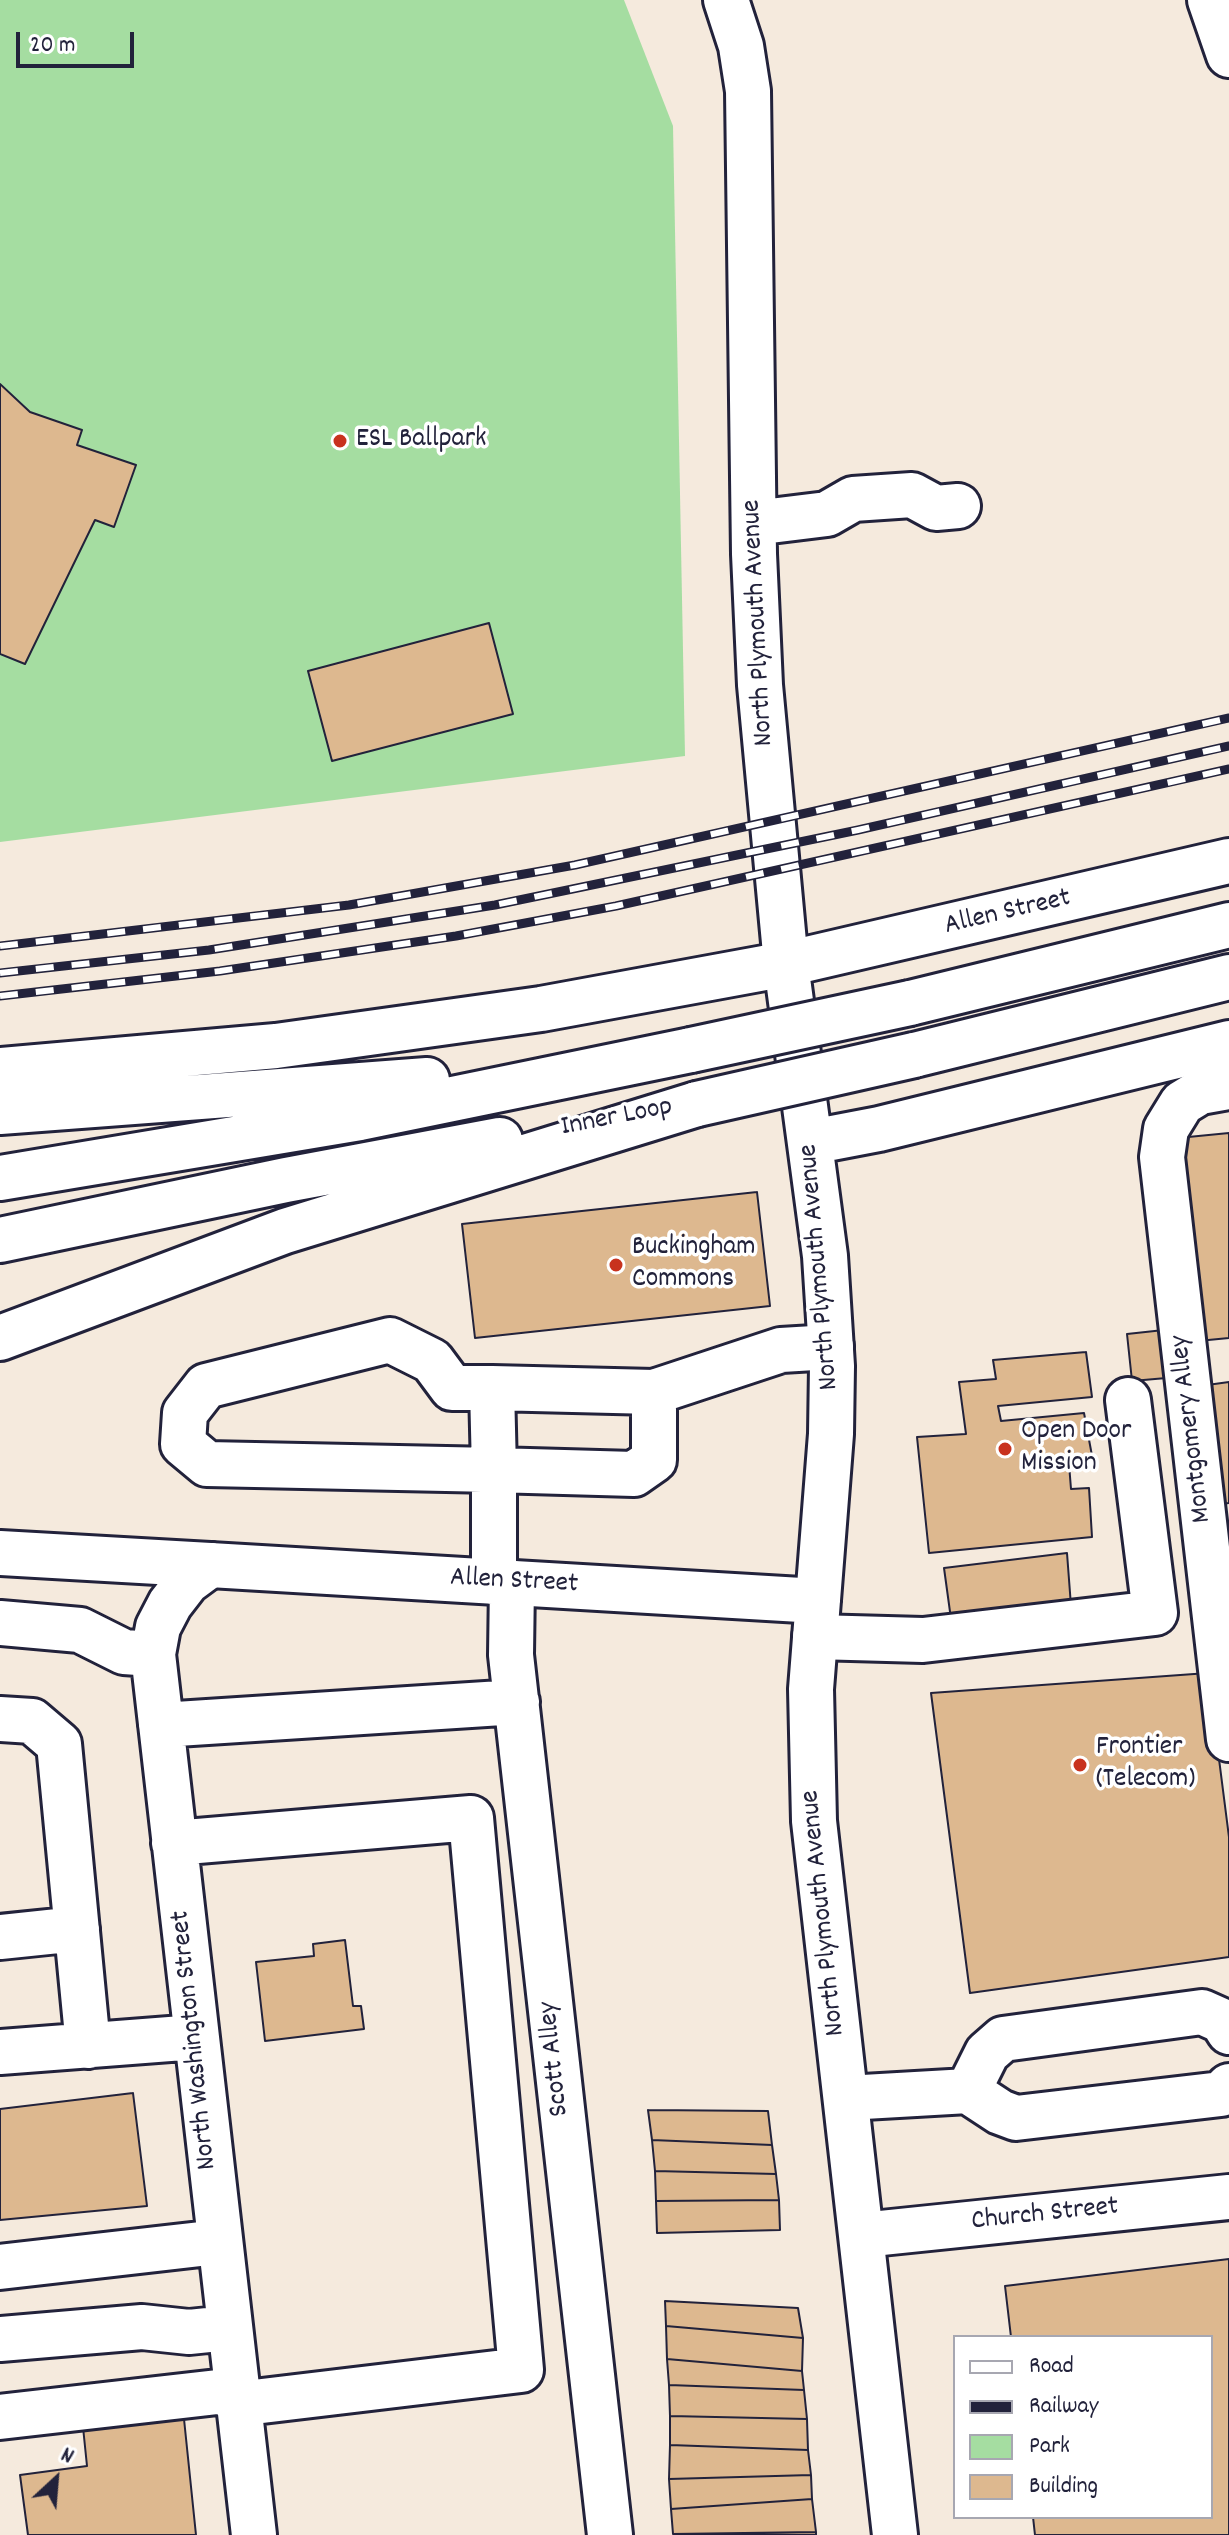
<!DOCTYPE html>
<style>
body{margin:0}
#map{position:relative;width:1229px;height:2535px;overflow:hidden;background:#f5eadd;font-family:Dekko,sans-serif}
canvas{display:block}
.legend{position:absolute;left:953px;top:2335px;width:260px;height:184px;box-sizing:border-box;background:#fff;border:2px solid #a7a7b1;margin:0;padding:10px 14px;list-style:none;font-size:24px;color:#22223b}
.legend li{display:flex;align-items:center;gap:16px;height:40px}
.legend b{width:40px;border:2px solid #a7a7b1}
.north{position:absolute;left:16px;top:2439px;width:80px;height:80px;-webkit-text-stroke:6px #fff;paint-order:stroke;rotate:26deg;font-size:22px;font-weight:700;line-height:32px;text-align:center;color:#22223b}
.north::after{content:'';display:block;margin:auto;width:28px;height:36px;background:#22223b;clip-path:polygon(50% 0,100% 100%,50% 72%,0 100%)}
.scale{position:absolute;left:16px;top:32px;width:118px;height:36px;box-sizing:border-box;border:4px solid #22223b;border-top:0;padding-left:10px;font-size:24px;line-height:28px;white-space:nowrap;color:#22223b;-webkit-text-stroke:6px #fff;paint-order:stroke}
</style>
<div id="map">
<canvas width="1229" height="2535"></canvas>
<ul class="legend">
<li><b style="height:10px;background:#fff"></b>Road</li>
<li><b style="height:10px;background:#22223b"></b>Railway</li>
<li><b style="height:22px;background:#a5dda1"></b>Park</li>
<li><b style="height:22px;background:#ddb88f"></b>Building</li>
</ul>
<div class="north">N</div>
<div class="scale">20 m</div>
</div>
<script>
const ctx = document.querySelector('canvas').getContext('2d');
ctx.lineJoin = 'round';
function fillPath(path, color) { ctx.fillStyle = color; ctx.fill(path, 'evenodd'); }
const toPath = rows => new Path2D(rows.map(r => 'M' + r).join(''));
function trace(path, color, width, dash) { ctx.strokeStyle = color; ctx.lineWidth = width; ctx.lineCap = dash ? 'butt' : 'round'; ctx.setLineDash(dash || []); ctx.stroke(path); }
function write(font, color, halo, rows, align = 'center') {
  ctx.font = font + ' Dekko,sans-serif'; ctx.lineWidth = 7; ctx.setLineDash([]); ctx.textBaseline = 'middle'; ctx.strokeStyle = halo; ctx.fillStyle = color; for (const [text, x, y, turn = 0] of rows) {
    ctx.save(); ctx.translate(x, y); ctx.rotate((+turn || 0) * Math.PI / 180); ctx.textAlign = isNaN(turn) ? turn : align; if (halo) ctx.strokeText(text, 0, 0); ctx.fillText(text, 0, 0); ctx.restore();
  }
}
const green = toPath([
 [0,0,624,0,673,126,685,756,0,842]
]);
const building = toPath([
 [0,384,30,412,82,430,77,445,136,465,114,527,95,520,25,664,0,654,0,384],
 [489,623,513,714,332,761,308,671,489,623],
 [1229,1133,1229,1338,1198,1341,1178,1138,1229,1133],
 [757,1192,770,1306,475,1338,462,1224,757,1192],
 [1173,1329,1178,1377,1132,1381,1127,1334,1173,1329],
 [1086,1352,1092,1397,998,1406,1001,1421,1084,1413,1093,1461,1069,1464,1071,1489,1089,1488,1092,1537,929,1553,917,1437,966,1434,959,1382,996,1379,993,1360,1086,1352],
 [1229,1382,1229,1503,1215,1505,1200,1386,1229,1382],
 [1067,1553,1071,1606,951,1619,944,1568,1067,1553],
 [1208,1673,1229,1837,1229,1957,970,1993,931,1693,1208,1673],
 [345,1940,353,2006,361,2006,364,2029,265,2041,256,1962,314,1956,313,1944,345,1940],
 [133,2093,147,2206,0,2220,0,2109,133,2093],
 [648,2110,768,2111,772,2145,652,2140,648,2110],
 [652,2140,772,2145,776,2174,655,2171,652,2140],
 [655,2171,776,2174,779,2200,656,2201,655,2171],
 [779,2200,780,2230,657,2233,656,2201,779,2200],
 [1229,2259,1229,2535,1035,2535,1033,2517,1211,2517,1211,2337,1011,2337,1005,2286,1229,2259],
 [665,2301,798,2308,803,2338,666,2326,665,2301],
 [666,2326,803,2338,802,2371,667,2359,666,2326],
 [667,2359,802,2371,804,2390,669,2385,667,2359],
 [669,2385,804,2390,807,2419,670,2416,669,2385],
 [670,2416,807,2419,808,2450,670,2445,670,2416],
 [184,2419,196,2535,28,2535,20,2475,87,2466,83,2427,184,2419],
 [670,2445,808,2450,811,2475,669,2479,670,2445],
 [811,2475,812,2499,671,2509,669,2479,811,2475],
 [812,2499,816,2532,673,2534,671,2509,812,2499],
 [816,2532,816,2535,673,2534,816,2532]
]);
const minor = toPath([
 [726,0,741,46,748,91,754,554,760,685,786,964],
 [1210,0,1229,55],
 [754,523,827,514,853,499,912,495,936,508,958,506],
 [1229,1087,1200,1092,1182,1103,1166,1129,1162,1157,1229,1739],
 [492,1388,494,1470,634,1474,654,1460,654,1392,492,1388,452,1388,432,1361,390,1340,206,1386,185,1413,183,1444,207,1464,494,1470,494,1582],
 [654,1392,781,1350,831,1347],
 [210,1565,187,1582,170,1604,158,1627,153,1654,254,2535],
 [512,1583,511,1655,610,2535],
 [0,1623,80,1630,124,1652,153,1654],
 [815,1637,923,1640,1155,1613,1128,1400],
 [0,1719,32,1721,59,1744,88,2046],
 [161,1725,517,1702],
 [174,1843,471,1818,521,2370,237,2404],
 [0,1937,77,1929],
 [0,2052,196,2037],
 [968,2091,987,2053,1003,2039,1202,2012,1222,2021,1229,2032],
 [846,2098,968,2091,1000,2112,1016,2118,1221,2094,1229,2086],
 [862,2235,1229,2197],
 [0,2267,218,2242],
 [0,2339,142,2327,189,2332,228,2328],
 [0,2417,235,2390]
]);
const major = toPath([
 [811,1142,879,1129,1229,1043],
 [210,1565,818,1601],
 [895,2535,814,1821,811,1689,831,1434,832,1366,825,1256,786,964,1229,861]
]);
const highway = toPath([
 [910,1003,1229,925],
 [914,1055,1229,977],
 [0,1070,276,1046,541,1009,786,964],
 [0,1112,427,1080],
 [0,1178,360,1118,691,1050],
 [0,1240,286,1180,500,1140],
 [0,1338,285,1231,697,1104],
 [0,1553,210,1565]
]);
const rail = toPath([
 [0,946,349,905,575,865,1229,718],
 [0,973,209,950,495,905,858,830,1229,746],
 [0,996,220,971,456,936,616,906,1229,769]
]);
const highwayBridge = toPath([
 [691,1050,910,1003],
 [697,1104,914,1055]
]);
const markers = [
 [340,441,8,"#c8321e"],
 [616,1265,8,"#c8321e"],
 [1005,1449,8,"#c8321e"],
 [1080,1765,8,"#c8321e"]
];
const poiNames = [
 ["ESL Ballpark",356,441],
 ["Buckingham",632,1249],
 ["Commons",632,1281],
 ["Open Door",1021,1433],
 ["Mission",1021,1465],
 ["Frontier",1096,1749],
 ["(Telecom)",1096,1781]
];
const streetNames = [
 ["North Plymouth Avenue",760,623,-93],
 ["Allen Street",1008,914,-13],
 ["Inner Loop",617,1119,-11],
 ["North Plymouth Avenue",821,1267,-95],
 ["Montgomery Alley",1193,1429,-97],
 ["Allen Street",514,1583,3],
 ["North Plymouth Avenue",825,1913,-96],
 ["North Washington Street",196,2040,-96],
 ["Scott Alley",556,2059,-96],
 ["Church Street",1045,2216,-6]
];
fillPath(green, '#a5dda1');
fillPath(building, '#ddb88f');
trace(building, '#22223b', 2);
trace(minor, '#22223b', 50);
trace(major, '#22223b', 50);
trace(highway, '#22223b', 50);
trace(minor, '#fff', 44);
trace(major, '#fff', 44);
trace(highway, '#fff', 44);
trace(rail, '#22223b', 9);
trace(rail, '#fff', 6, [18]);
trace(highwayBridge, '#22223b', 50, []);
trace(highwayBridge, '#fff', 44);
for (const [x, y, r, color] of markers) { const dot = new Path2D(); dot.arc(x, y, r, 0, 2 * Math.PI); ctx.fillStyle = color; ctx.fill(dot); trace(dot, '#fff', 3); }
write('28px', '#22223b', '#fff', poiNames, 'left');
write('28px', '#22223b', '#fff', streetNames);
</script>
